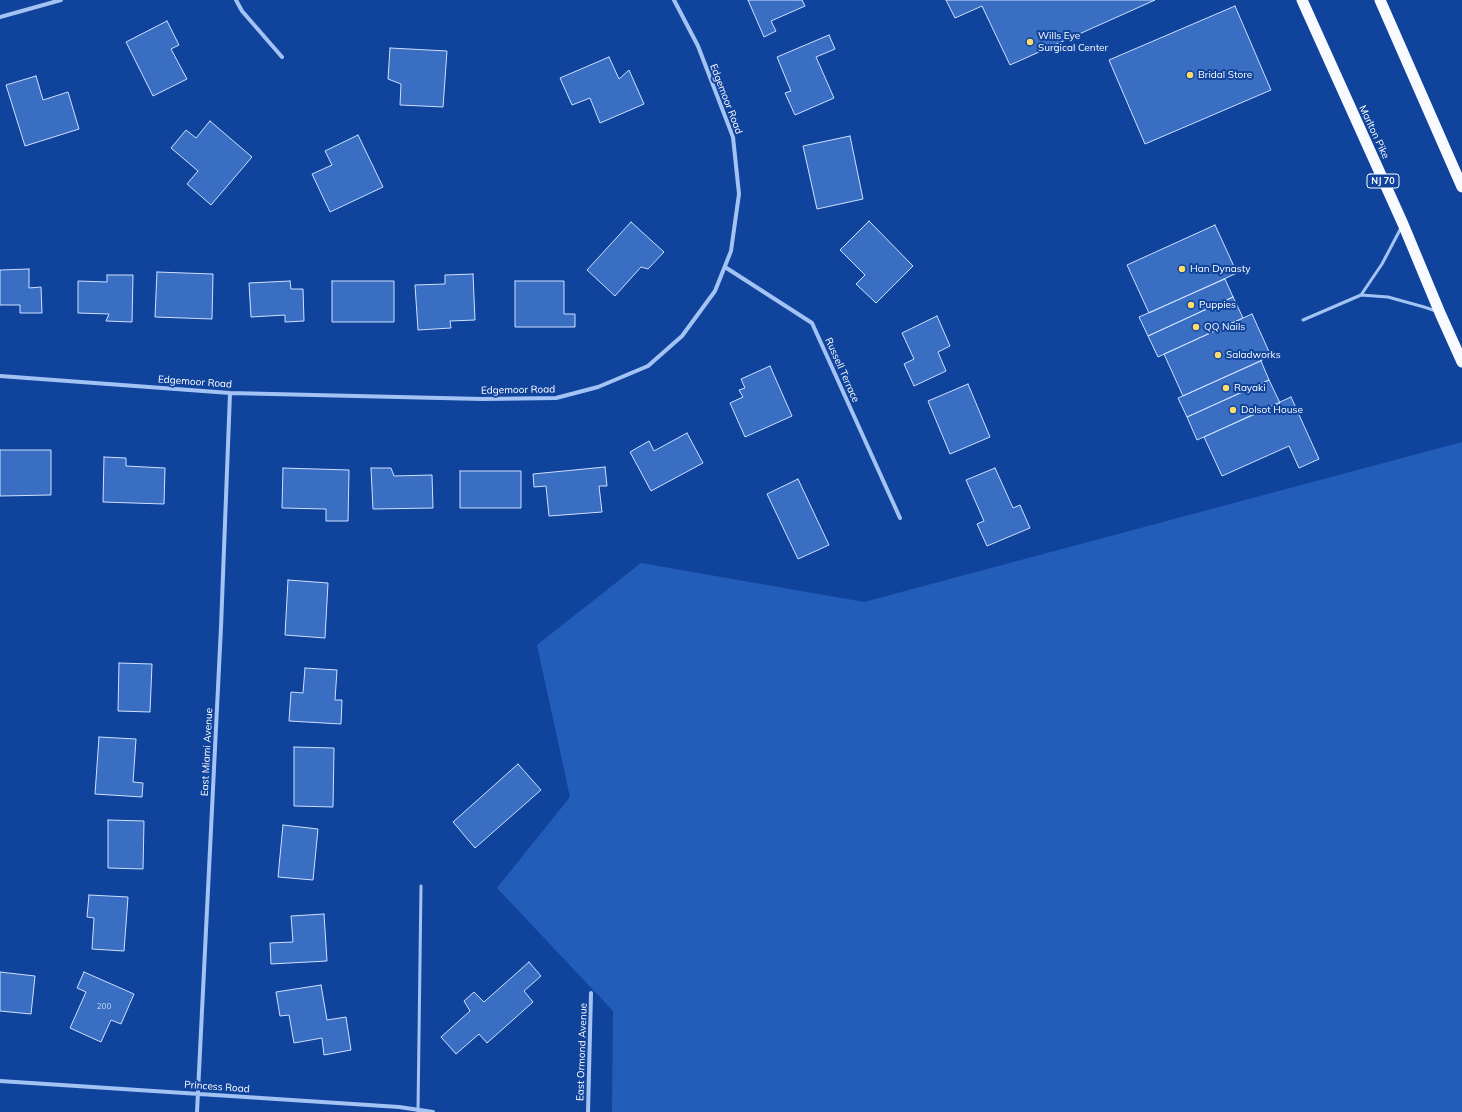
<!DOCTYPE html>
<style>
body{margin:0}
canvas{display:block;background:#10449c}
</style>
<canvas width="1462" height="1112"></canvas>
<script>
const ctx = document.querySelector('canvas').getContext('2d');
ctx.lineJoin = 'round';
function fillPath(path, color) { ctx.fillStyle = color; ctx.fill(path, 'evenodd'); }
const toPath = rows => new Path2D(rows.map(r => 'M' + r).join(''));
function trace(path, color, width, dash) { ctx.strokeStyle = color; ctx.lineWidth = width; ctx.lineCap = dash ? 'butt' : 'round'; ctx.setLineDash(dash || []); ctx.stroke(path); }
function write(font, color, halo, rows, align = 'center') {
  ctx.font = font + ' Mulish,sans-serif'; ctx.lineWidth = 4; ctx.setLineDash([]); ctx.textBaseline = 'middle'; ctx.strokeStyle = halo; ctx.fillStyle = color; for (const [text, x, y, turn = 0] of rows) {
    ctx.save(); ctx.translate(x, y); ctx.rotate((+turn || 0) * Math.PI / 180); ctx.textAlign = isNaN(turn) ? turn : align; if (halo) ctx.strokeText(text, 0, 0); ctx.fillText(text, 0, 0); ctx.restore();
  }
}
const green = toPath([
 [1462,442,1462,1112,612,1112,613,1011,497,888,570,797,537,645,641,563,864,602]
]);
const building = toPath([
 [748,0,802,0,805,6,771,21,776,31,764,37,748,0],
 [946,0,1155,0,1010,65,982,6,955,18,946,0],
 [1235,6,1271,90,1145,144,1109,60,1235,6],
 [167,21,179,45,171,49,187,79,153,96,126,42,167,21],
 [829,35,835,49,816,57,834,98,795,115,785,93,791,91,777,57,829,35],
 [390,48,447,51,443,107,400,105,401,84,388,79,390,48],
 [609,57,619,79,629,70,644,104,600,123,590,98,572,105,560,78,609,57],
 [36,76,43,100,68,92,79,129,25,146,6,85,36,76],
 [210,121,252,157,211,205,187,184,198,171,171,148,186,130,196,138,210,121],
 [358,135,383,187,330,212,312,174,332,165,325,151,358,135],
 [850,136,863,199,817,209,803,146,850,136],
 [869,221,913,266,876,303,856,284,865,275,840,250,869,221],
 [631,222,664,252,648,269,641,267,615,296,587,270,631,222],
 [1215,225,1237,273,1149,313,1127,265,1215,225],
 [29,269,29,288,41,287,42,313,20,313,20,305,0,305,0,270,29,269],
 [157,272,213,274,212,319,155,317,157,272],
 [473,274,475,320,450,321,451,328,418,330,415,285,445,284,445,275,473,274],
 [107,275,133,275,132,322,106,321,109,314,78,313,78,281,107,282,107,275],
 [1225,279,1233,297,1148,336,1139,317,1225,279],
 [290,281,291,289,303,289,304,321,285,322,285,315,251,317,249,283,290,281],
 [332,281,394,281,394,322,332,322,332,281],
 [515,281,564,281,564,314,575,314,575,327,515,327,515,281],
 [1233,297,1243,318,1158,357,1148,336,1233,297],
 [1252,314,1271,356,1183,396,1164,354,1252,314],
 [937,316,950,346,938,352,946,371,914,386,904,364,914,359,902,333,937,316],
 [1261,361,1269,380,1187,417,1178,398,1261,361],
 [770,366,792,416,745,437,730,403,743,397,739,390,745,388,741,379,770,366],
 [1269,380,1280,403,1197,440,1187,417,1269,380],
 [968,384,990,437,950,454,928,401,968,384],
 [1291,397,1319,459,1299,468,1289,446,1222,476,1204,437,1291,397],
 [687,433,703,463,651,491,630,452,649,441,654,451,687,433],
 [0,450,51,450,51,495,0,496,0,450],
 [104,457,126,458,126,466,165,468,164,504,103,502,104,457],
 [605,467,607,486,599,486,602,512,549,516,546,486,534,487,533,474,605,467],
 [283,468,349,470,348,521,326,521,326,509,282,508,283,468],
 [371,468,391,468,394,476,432,475,433,508,373,509,371,468],
 [995,468,1013,508,1020,505,1030,528,987,546,977,524,984,521,966,480,995,468],
 [460,471,521,471,521,508,460,508,460,471],
 [798,479,829,545,798,559,767,494,798,479],
 [288,580,328,583,325,638,285,635,288,580],
 [119,663,152,664,150,712,118,711,119,663],
 [305,668,337,670,335,700,342,700,341,724,289,721,291,692,303,693,305,668],
 [99,737,136,739,133,782,143,783,142,797,95,794,99,737],
 [294,747,334,748,333,807,294,806,294,747],
 [518,764,541,790,475,848,453,822,518,764],
 [108,820,144,821,143,869,108,868,108,820],
 [283,825,318,829,313,880,278,877,283,825],
 [89,895,128,897,124,951,92,949,94,918,87,917,89,895],
 [324,914,327,961,271,964,270,943,293,942,291,916,324,914],
 [529,962,541,976,524,991,533,1002,487,1043,479,1034,456,1054,441,1037,470,1011,464,1001,474,992,484,1002,529,962],
 [0,972,35,976,31,1014,0,1011,0,972],
 [84,972,134,994,121,1024,111,1020,101,1042,70,1028,86,992,77,988,84,972],
 [321,985,327,1020,346,1017,351,1050,324,1055,322,1038,294,1043,289,1015,280,1016,276,992,321,985]
]);
const service = toPath([
 [1361,295,1382,264,1401,228],
 [1303,320,1361,295,1388,297,1424,307,1436,311],
 [418,1111,421,886]
]);
const minor = toPath([
 [236,0,242,11,282,57],
 [0,17,61,0],
 [725,267,812,323,900,518],
 [0,376,230,393,482,399,556,398,598,387,648,366,682,336,715,291,731,251,739,194,733,137,698,46,674,0],
 [0,1081,399,1107,433,1112],
 [197,1112,221,627,230,393],
 [588,1112,591,993]
]);
const trunk = toPath([
 [1302,0,1403,224,1440,313,1462,362],
 [1380,0,1462,187]
]);
const markers = [
 [1030,42,4,"#ffdd68"],
 [1190,75,4,"#ffdd68"],
 [1182,269,4,"#ffdd68"],
 [1191,305,4,"#ffdd68"],
 [1196,327,4,"#ffdd68"],
 [1218,355,4,"#ffdd68"],
 [1226,388,4,"#ffdd68"],
 [1233,410,4,"#ffdd68"]
];
const numberNames = [
 ["200",104,1007]
];
const shields = [
 [1383,181,32]
];
const shieldNames = [
 ["NJ 70",1383,181]
];
const poiNames = [
 ["Wills Eye",1038,36],
 ["Surgical Center",1038,48],
 ["Bridal Store",1198,75],
 ["Han Dynasty",1190,269],
 ["Puppies",1199,305],
 ["QQ Nails",1204,327],
 ["Saladworks",1226,355],
 ["Rayaki",1234,388],
 ["Dolsot House",1241,410]
];
const streetNames = [
 ["Edgemoor Road",726,99,69],
 ["Marlton Pike",1374,132,65],
 ["Russell Terrace",842,370,66],
 ["Edgemoor Road",195,382,4],
 ["Edgemoor Road",518,390,-1],
 ["East Miami Avenue",207,752,-87],
 ["East Ormond Avenue",582,1052,-88],
 ["Princess Road",217,1087,4]
];
fillPath(green, '#235dba');
fillPath(building, '#396ec3');
trace(building, '#cde0fe', 1);
trace(service, '#a4c3f5', 3);
trace(minor, '#a4c3f5', 4);
trace(trunk, '#f8faff', 11);
for (const [x, y, r, color] of markers) { const dot = new Path2D(); dot.arc(x, y, r, 0, 2 * Math.PI); ctx.fillStyle = color; ctx.fill(dot); trace(dot, '#10449c', 1.5); }
write('8px', '#cedbf0', null, numberNames);
for (const [x, y, w] of shields) { const box = new Path2D(); box.roundRect(x - w / 2, y - 7, w, 14, 3); ctx.fillStyle = '#10449c'; ctx.fill(box); trace(box, '#fff', 1); }
write('bold 9px', '#fff', null, shieldNames);
write('10px', '#fff', '#10449c', poiNames, 'left');
write('10px', '#fff', '#10449c', streetNames);
</script>
